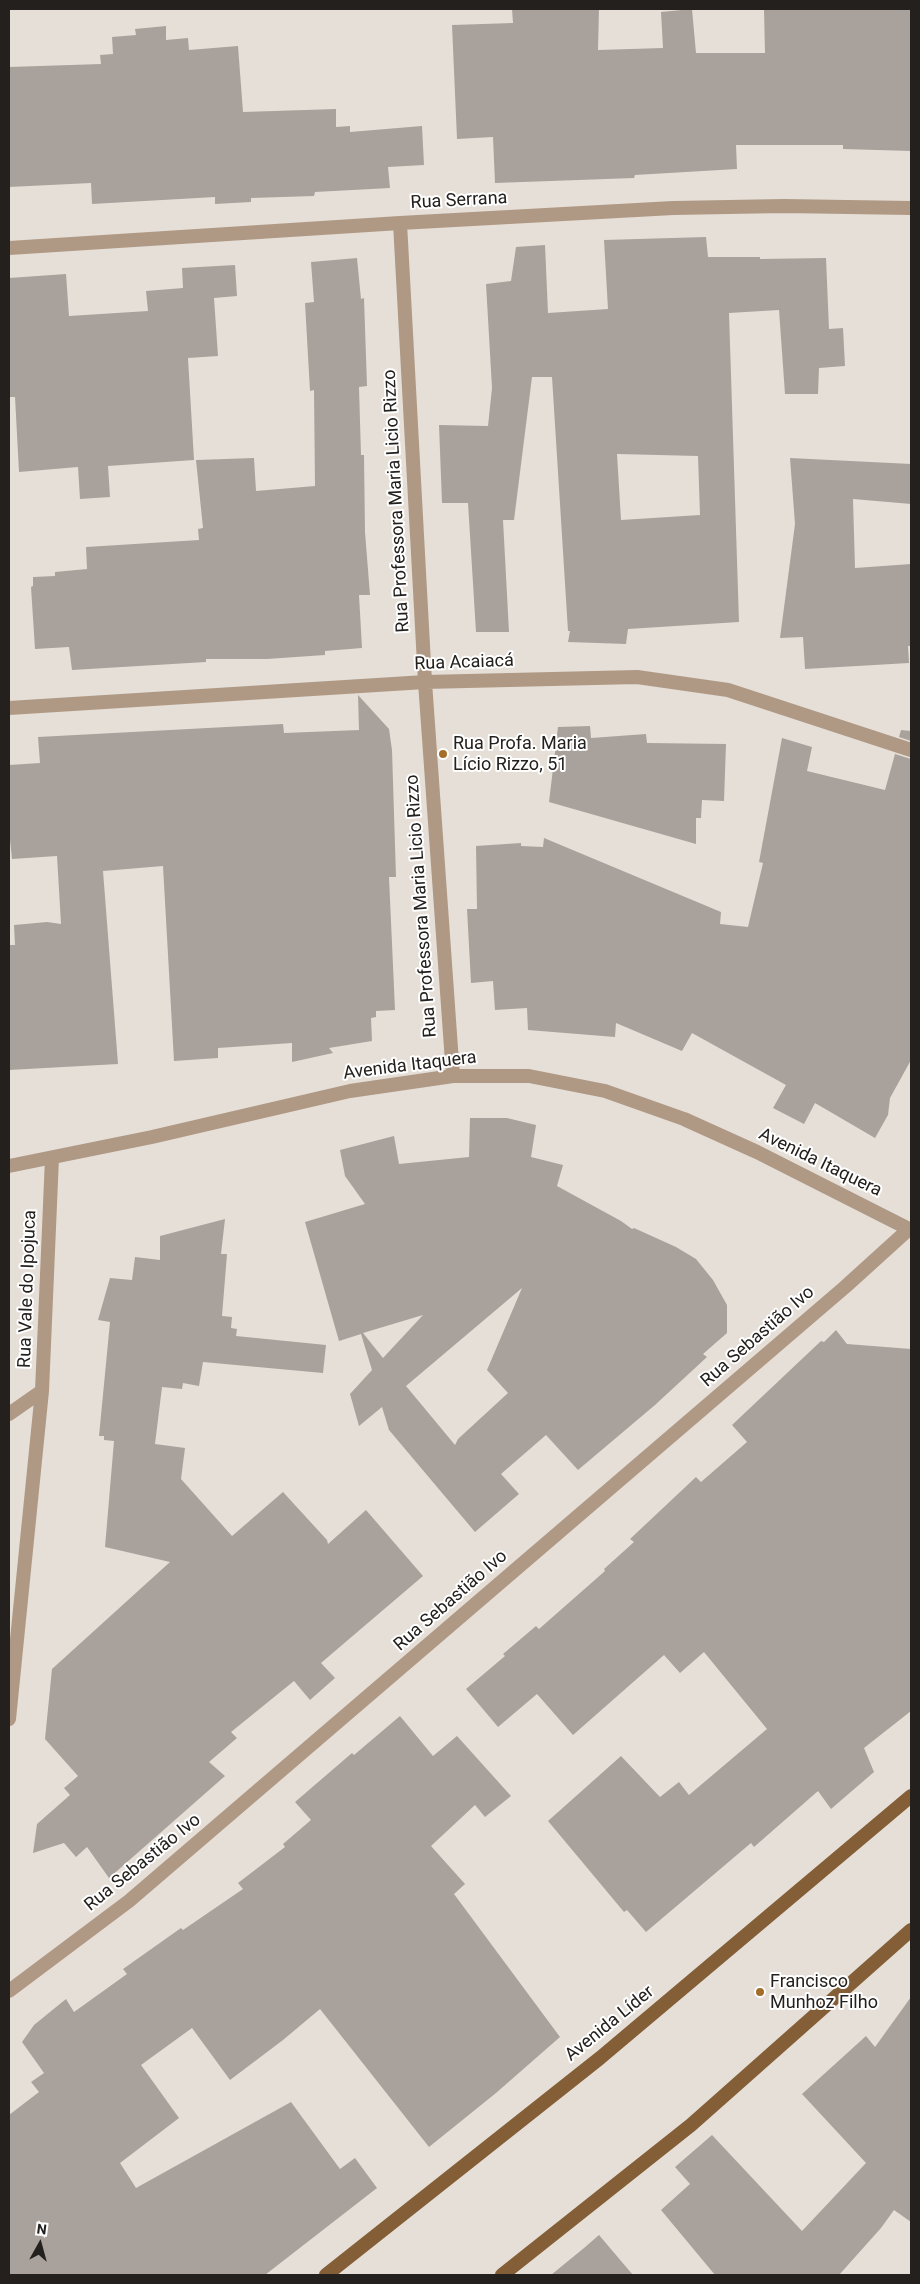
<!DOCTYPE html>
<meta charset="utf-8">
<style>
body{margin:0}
#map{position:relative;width:920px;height:2284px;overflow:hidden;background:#e6dfd8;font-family:Roboto,sans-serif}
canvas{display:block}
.frame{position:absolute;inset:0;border:10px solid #23201e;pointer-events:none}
.north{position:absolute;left:15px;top:2219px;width:50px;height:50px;-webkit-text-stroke:4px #fff;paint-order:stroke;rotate:7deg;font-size:14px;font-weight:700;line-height:20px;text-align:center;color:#23201e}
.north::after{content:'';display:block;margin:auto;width:18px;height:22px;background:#23201e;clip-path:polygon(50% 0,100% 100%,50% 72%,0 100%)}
</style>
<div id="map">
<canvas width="920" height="2284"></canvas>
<div class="frame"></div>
<div class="north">N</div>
</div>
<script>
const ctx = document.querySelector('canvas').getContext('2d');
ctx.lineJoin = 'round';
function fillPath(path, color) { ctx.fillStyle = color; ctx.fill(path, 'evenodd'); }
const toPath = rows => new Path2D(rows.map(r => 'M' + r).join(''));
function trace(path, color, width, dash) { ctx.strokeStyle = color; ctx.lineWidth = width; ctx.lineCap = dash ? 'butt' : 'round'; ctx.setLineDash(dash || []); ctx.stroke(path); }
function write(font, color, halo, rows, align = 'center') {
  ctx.font = font + ' Roboto,sans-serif'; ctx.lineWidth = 4; ctx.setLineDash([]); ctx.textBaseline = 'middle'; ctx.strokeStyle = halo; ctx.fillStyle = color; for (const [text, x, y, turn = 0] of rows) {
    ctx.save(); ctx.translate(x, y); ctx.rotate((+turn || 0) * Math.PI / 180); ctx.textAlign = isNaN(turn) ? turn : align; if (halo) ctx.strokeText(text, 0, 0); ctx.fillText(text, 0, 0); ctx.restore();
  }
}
const building = toPath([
 [512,9,599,9,598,50,663,48,661,12,692,9,696,53,765,53,764,9,911,9,911,151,843,149,843,145,736,145,737,169,635,175,634,178,495,183,493,137,457,139,452,25,513,23],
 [166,26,166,40,188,38,189,50,238,46,243,112,336,109,336,127,350,126,350,132,422,126,424,165,388,167,390,188,315,192,314,196,251,198,251,202,215,204,215,197,92,204,91,183,9,187,9,67,101,64,100,55,113,54,112,37,136,35,135,29],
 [706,237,708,257,760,257,760,259,826,258,829,329,843,328,845,366,819,368,818,394,785,394,779,310,729,313,739,622,628,629,626,644,568,642,570,631,568,631,552,377,532,377,514,520,503,520,509,632,476,632,468,503,442,503,439,425,488,426,492,388,486,284,511,281,516,247,545,245,548,313,608,309,604,240],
 [617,454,698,456,700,515,621,520],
 [357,258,361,299,364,298,367,386,359,387,361,455,364,455,365,532,370,595,359,595,362,648,325,651,325,655,267,659,206,659,206,662,72,670,69,647,35,649,31,587,33,586,33,577,55,576,55,572,87,569,86,547,199,540,198,529,203,528,196,460,254,458,256,491,315,486,314,390,310,391,305,303,314,302,311,262],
 [235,265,237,296,214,298,218,356,188,358,194,460,108,466,110,497,80,499,78,467,19,472,15,397,9,397,9,278,66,274,69,316,148,311,146,291,183,288,182,268],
 [790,458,911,464,911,504,853,499,855,568,911,564,911,646,908,646,909,663,805,669,803,637,780,638,795,524],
 [358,695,389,729,392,750,396,877,389,877,395,1010,376,1011,376,1017,371,1018,372,1041,329,1048,333,1053,292,1062,292,1043,218,1048,218,1058,174,1061,163,866,103,871,118,1064,9,1070,9,945,15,945,14,925,47,922,61,924,57,856,12,859,9,830,9,765,40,763,38,737,283,724,284,733,359,730],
 [590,726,591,738,646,734,647,743,726,744,724,801,702,800,701,818,696,818,696,844,549,802,558,727],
 [901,730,911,731,911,741,899,737],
 [782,738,812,747,807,771,885,790,895,754,911,759,911,1060,890,1098,888,1115,875,1138,815,1103,804,1124,773,1108,786,1085,692,1033,682,1051,616,1023,615,1037,528,1030,527,1008,495,1010,493,981,471,983,467,909,477,909,476,846,521,843,521,846,543,847,544,838,721,912,720,924,748,927,763,863,759,862],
 [470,1118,507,1118,536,1125,531,1157,563,1165,557,1186,621,1221,632,1229,634,1228,676,1247,696,1259,713,1280,727,1305,727,1333,703,1354,707,1357,655,1405,578,1470,546,1435,501,1474,519,1494,475,1532,389,1430,382,1407,359,1426,350,1394,372,1370,361,1334,339,1341,305,1222,365,1204,345,1176,340,1150,394,1136,399,1164,469,1157],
 [522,1288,487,1370,508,1393,458,1439,455,1445,406,1386],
 [423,1315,383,1358,363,1333],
 [225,1219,221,1254,227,1254,222,1316,232,1317,231,1328,237,1329,236,1336,326,1345,323,1373,203,1362,199,1386,183,1383,182,1389,162,1387,155,1444,185,1448,181,1479,232,1536,283,1492,327,1540,328,1544,366,1510,423,1576,321,1663,335,1678,310,1700,294,1681,231,1732,237,1738,209,1762,225,1776,109,1878,87,1847,76,1857,64,1843,33,1853,37,1824,70,1795,64,1788,78,1776,45,1739,52,1669,170,1562,105,1547,114,1441,104,1440,104,1436,99,1436,110,1322,98,1320,110,1278,132,1280,135,1257,160,1260,160,1236],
 [836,1330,847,1344,911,1349,911,1711,864,1748,874,1772,831,1809,818,1791,754,1847,751,1843,646,1932,627,1910,624,1912,548,1821,621,1756,660,1797,679,1782,689,1795,767,1729,704,1652,680,1673,664,1655,573,1735,537,1694,498,1727,466,1689,505,1656,503,1654,536,1626,539,1629,605,1571,604,1569,634,1542,630,1539,696,1477,701,1482,747,1442,732,1425,821,1341,824,1342],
 [400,1716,433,1756,457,1736,511,1796,485,1817,475,1805,431,1846,465,1884,454,1894,560,2037,496,2093,429,2147,320,2009,283,2040,230,2080,192,2028,141,2065,179,2118,120,2163,136,2188,291,2102,340,2169,355,2158,377,2188,265,2275,9,2275,9,2115,39,2092,31,2082,44,2073,22,2042,34,2025,66,1999,74,2012,127,1974,123,1969,181,1928,183,1930,243,1889,238,1883,285,1847,283,1844,311,1820,295,1802,352,1753,354,1755],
 [911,1997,911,2222,894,2210,881,2228,839,2275,715,2275,661,2210,690,2184,675,2167,712,2135,802,2231,866,2163,802,2094,866,2036,875,2047],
 [599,2235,633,2275,551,2275,584,2248]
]);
const minor = toPath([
 [400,223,425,682,453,1076],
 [9,248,400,223,673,208,784,206,911,208],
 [9,708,425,682,637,677,728,690,911,750],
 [9,1414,42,1391],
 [9,1719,42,1391,52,1158],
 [9,1991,129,1901,845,1287,909,1229]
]);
const tertiary = toPath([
 [9,1166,152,1137,350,1091,453,1076,529,1076,605,1091,684,1119,757,1152,911,1230]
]);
const primary = toPath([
 [326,2275,600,2058,911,1796],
 [502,2275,691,2125,911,1930]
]);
const markers = [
 [443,754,5,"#a56d2a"],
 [760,1992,5,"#a56d2a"]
];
const streetNames = [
 ["Rua Serrana",459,201,-3],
 ["Rua Professora Maria Licio Rizzo",397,501,-93],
 ["Rua Acaiacá",464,663,-2],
 ["Rua Professora Maria Licio Rizzo",422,906,-94],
 ["Avenida Itaquera",410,1066,-7],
 ["Avenida Itaquera",820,1163,26],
 ["Rua Vale do Ipojuca",28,1289,-88],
 ["Rua Sebastião Ivo",758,1337,-41],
 ["Rua Sebastião Ivo",451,1601,-41],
 ["Rua Sebastião Ivo",143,1863,-39],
 ["Avenida Líder",610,2024,-39]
];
const poiNames = [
 ["Rua Profa. Maria",453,744],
 ["Lício Rizzo, 51",453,765],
 ["Francisco",770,1982],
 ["Munhoz Filho",770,2003]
];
fillPath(building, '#a9a29c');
trace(minor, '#af9984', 14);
trace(tertiary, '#af9984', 14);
trace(primary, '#835e36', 14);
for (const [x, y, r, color] of markers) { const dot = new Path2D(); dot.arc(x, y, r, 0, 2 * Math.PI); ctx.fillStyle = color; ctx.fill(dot); trace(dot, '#fff', 2); }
write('18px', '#23201e', '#fff', streetNames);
write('18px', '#23201e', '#fff', poiNames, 'left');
</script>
